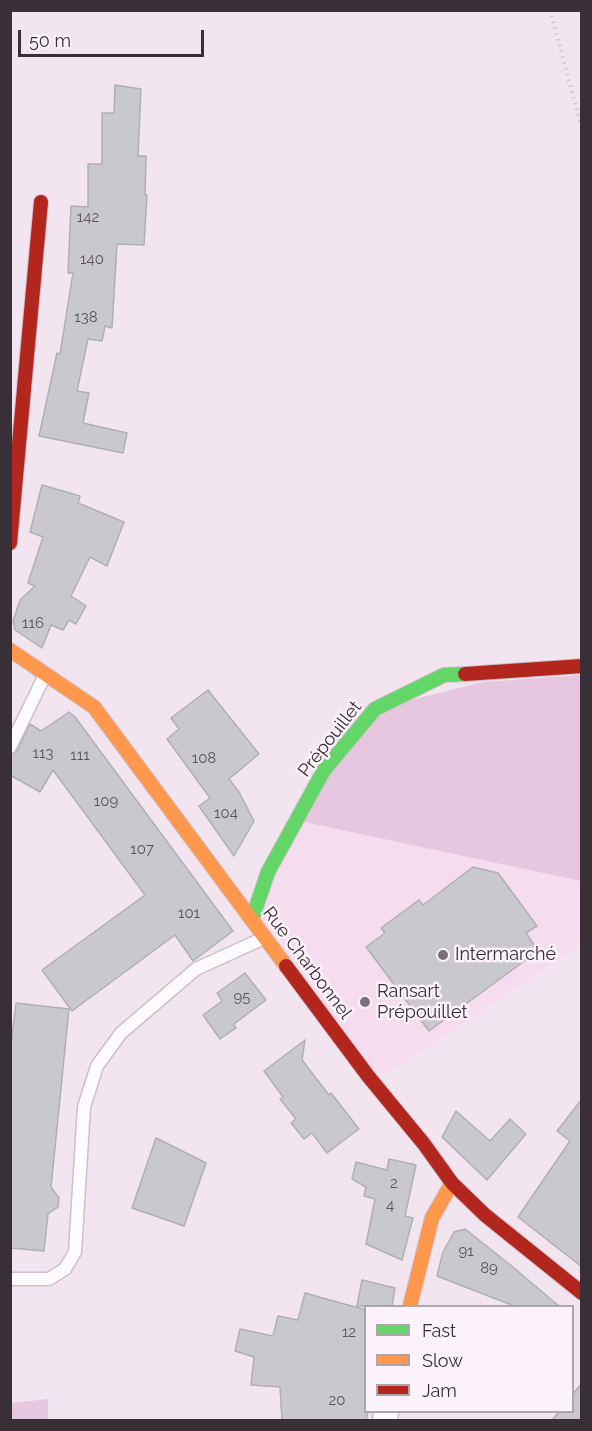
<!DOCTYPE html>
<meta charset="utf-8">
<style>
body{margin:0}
#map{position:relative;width:592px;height:1431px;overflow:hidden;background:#f3e5f0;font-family:Raleway,sans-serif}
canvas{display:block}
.frame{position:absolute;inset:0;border:12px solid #392f36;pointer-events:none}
.legend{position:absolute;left:364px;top:1305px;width:210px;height:108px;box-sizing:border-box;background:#fcf2fa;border:2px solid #aea4ac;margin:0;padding:8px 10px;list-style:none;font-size:18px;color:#392f36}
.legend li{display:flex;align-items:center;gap:12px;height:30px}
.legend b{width:30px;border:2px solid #aea4ac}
.scale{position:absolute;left:18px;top:30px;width:186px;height:27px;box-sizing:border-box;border:3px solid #392f36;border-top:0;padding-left:8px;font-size:18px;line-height:21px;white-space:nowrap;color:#392f36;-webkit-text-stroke:4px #fcf2fa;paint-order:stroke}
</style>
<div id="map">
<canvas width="592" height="1431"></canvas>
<div class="frame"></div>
<ul class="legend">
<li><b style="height:8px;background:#63d668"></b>Fast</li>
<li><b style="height:8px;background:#ff974d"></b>Slow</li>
<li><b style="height:8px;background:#b3261e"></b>Jam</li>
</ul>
<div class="scale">50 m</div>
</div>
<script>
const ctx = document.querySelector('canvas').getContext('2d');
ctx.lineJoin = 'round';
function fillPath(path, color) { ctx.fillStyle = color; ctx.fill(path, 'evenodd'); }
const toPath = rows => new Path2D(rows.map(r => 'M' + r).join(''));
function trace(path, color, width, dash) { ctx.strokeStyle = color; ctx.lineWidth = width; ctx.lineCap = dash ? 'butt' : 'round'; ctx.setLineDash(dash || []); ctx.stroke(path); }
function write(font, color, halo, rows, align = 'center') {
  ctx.font = font + ' Raleway,sans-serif'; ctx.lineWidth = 5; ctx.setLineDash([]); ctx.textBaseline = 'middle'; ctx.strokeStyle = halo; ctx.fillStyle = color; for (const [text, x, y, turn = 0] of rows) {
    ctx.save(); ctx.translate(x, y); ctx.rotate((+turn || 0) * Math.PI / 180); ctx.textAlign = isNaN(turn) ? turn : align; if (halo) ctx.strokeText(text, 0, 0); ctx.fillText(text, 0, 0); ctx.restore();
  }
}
const built = toPath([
 [295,820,581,880,581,939,578,947,392,1071,368,1076,252,919]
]);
const green = toPath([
 [581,675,581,881,295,820,375,709,483,682],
 [48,1399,48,1420,11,1420,11,1403]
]);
const building = toPath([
 [115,85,141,89,138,156,146,156,145,195,147,195,144,245,117,244,112,328,105,326,102,341,88,339,77,391,89,393,83,423,127,433,123,453,39,436,57,353,60,354,73,273,68,273,71,206,88,207,88,164,102,164,102,113,114,113,115,85],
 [42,485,80,496,78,503,124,522,107,566,90,557,71,596,86,606,76,624,69,620,63,630,51,625,42,648,15,630,13,621,20,600,35,586,28,583,43,537,30,532,42,485],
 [208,690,259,754,229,779,239,792,254,821,234,856,199,806,210,798,167,739,179,729,171,718,208,690],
 [69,712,75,717,233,931,193,961,175,935,72,1011,42,970,145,895,53,770,40,792,10,775,10,755,17,751,30,724,41,731,69,712],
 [473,867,498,873,537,926,526,933,538,951,429,1031,366,947,385,933,381,928,419,900,423,905,473,867],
 [245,973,266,1000,234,1024,236,1028,220,1039,203,1015,222,1001,217,993,245,973],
 [16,1003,69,1009,51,1187,59,1198,58,1207,48,1214,44,1251,10,1248,10,1054,16,1003],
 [305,1040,302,1060,329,1095,331,1093,359,1129,327,1153,312,1133,304,1139,291,1123,296,1119,280,1099,283,1097,264,1071,305,1040],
 [582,1099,582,1267,518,1217,570,1141,557,1131,582,1099],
 [456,1111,490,1141,510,1119,526,1134,487,1180,442,1137,456,1111],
 [156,1138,206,1163,184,1226,132,1208,156,1138],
 [389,1159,416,1165,405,1216,413,1218,402,1260,366,1244,375,1199,364,1196,366,1187,352,1179,356,1162,387,1170,389,1159],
 [465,1229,508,1263,559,1306,514,1306,437,1276,443,1252,454,1232,465,1229],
 [362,1280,395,1288,392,1306,357,1306,362,1280],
 [305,1293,366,1310,366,1412,368,1412,366,1420,282,1420,280,1387,251,1385,254,1357,235,1351,240,1329,273,1336,278,1316,298,1320,305,1293],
 [582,1383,582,1420,552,1420,559,1412,573,1412,573,1394,582,1383]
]);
const path = toPath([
 [550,10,582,129]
]);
const lane = toPath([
 [10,747,45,675],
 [10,1279,49,1279,65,1269,75,1252,84,1107,97,1066,121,1033,196,969,264,938]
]);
const street = toPath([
 [385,1420,386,1412]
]);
const fast = toPath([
 [252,919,268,872,324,770,375,709,444,675,465,674]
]);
const slow = toPath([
 [10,650,94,707,286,966],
 [410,1306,432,1218,452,1183]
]);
const jam = toPath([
 [10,543,41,202],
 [465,674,582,666],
 [286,966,368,1076,424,1144,452,1183,485,1215,582,1293]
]);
const markers = [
 [443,955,6,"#7a6f77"],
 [365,1002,6,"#7a6f77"]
];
const numberNames = [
 ["142",88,217],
 ["140",92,259],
 ["138",86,317],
 ["116",33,623],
 ["113",43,753],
 ["111",80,755],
 ["108",204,758],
 ["109",106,801],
 ["104",226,813],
 ["107",142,849],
 ["101",189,913],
 ["95",242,997],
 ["2",394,1183],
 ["4",390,1205],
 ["91",466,1251],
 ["89",489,1268],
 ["12",349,1332],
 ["20",337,1400]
];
const streetNames = [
 ["Prépouillet",330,739,-52],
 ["Rue Charbonnel",307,963,53]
];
const poiNames = [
 ["Intermarché",455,955],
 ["Ransart",377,992],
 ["Prépouillet",377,1013]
];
fillPath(built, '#f5ddef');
fillPath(green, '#e7c7e0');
fillPath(building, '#c8c8cd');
trace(building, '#afb0b4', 1.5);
trace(lane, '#ccc1ca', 15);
trace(street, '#ccc1ca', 27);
trace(fast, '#ccc1ca', 16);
trace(slow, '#ccc1ca', 16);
trace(jam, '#ccc1ca', 16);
trace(path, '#cec9cd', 4, [1.5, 4.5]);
trace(lane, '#fdfbfd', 12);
trace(street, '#fdfbfd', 24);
trace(fast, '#63d668', 14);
trace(slow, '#ff974d', 14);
trace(jam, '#b3261e', 14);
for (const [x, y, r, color] of markers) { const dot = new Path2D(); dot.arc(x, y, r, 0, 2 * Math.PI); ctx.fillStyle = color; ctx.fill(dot); trace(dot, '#fcf2fa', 2); }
write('15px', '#5d555c', null, numberNames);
write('18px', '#392f36', '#fcf2fa', streetNames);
write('18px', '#392f36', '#fcf2fa', poiNames, 'left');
</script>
